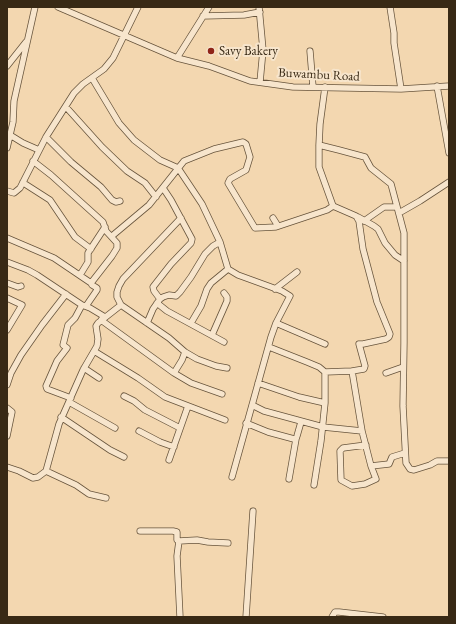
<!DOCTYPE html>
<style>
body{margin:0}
#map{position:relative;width:456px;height:624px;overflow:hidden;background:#f3d7b0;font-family:"EB Garamond",serif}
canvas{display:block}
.frame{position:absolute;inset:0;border:8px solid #382915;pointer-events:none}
</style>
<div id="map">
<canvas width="456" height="624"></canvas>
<div class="frame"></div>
</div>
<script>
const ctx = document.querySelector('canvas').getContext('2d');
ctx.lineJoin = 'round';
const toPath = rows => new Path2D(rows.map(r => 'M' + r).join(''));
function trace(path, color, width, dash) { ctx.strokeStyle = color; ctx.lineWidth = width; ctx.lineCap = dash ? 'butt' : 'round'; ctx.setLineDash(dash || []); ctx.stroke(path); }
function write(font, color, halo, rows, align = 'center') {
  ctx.font = font + ' "EB Garamond",serif'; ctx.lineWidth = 4; ctx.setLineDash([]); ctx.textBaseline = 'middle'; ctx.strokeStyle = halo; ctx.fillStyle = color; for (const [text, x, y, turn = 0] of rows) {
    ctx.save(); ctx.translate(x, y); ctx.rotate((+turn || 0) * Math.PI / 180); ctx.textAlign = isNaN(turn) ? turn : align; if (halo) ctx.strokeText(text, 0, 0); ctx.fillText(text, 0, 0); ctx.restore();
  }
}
const minor = toPath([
 [58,7,177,58,209,66,250,81,293,87,401,89,449,86],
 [259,7,263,50,260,82],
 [390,7,394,33,394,43,401,89],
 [203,16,244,15,260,12],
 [310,51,313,87],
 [177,58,209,7],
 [7,66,26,42],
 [92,78,119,123,134,140,160,160,178,168,202,204,220,242,228,269,238,275,282,291,290,296,276,323,271,337,232,477],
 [437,86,449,153],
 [66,107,102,147,127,171,145,183,156,197],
 [10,135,23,143,39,150],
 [46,137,71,162,101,187,112,200,116,202,120,201],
 [319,145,339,150,365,157,371,168,391,184,404,233,404,343,403,406,406,463,410,469,414,470,430,465,437,461,449,461],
 [7,148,13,122,14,101,35,7],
 [33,161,51,175,103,222,106,231,117,243,117,248,112,256,91,283],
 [23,182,25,184,50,200,75,237,91,249],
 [7,191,14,193,20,188,46,137,74,93,83,84,104,69,113,58,138,7],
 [399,213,420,201,449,182],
 [358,217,374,226,378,229,385,243,395,255,404,261],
 [273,218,278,226],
 [364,221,384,207,397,207],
 [112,236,149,205,184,161,214,149,243,142,246,144,250,157,246,170,230,179,228,183,255,228,276,227,327,210,333,206,319,167,319,145,320,124,325,87],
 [7,238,54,258,91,283,92,285,97,288,97,290,86,306],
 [7,262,28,270,37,275,82,305,90,308,105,317],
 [80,275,88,262,88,253,105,227],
 [7,283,18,287,21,286],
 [275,289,297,272],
 [7,298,22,305,7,330],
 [160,299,154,291,153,287,171,264,191,243,192,239,171,200,163,188],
 [157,303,167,311,224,342],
 [101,320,174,373,191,383,222,394],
 [147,323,153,309,160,299,163,297,169,295,176,296,180,292,191,277,205,254,213,246,220,242],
 [191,323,201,306,207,289,211,283,228,269],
 [276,323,325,344],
 [212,335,227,301,227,297,224,293],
 [269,347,307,362,319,367,325,372,325,403,321,441,314,485],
 [94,351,138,378,165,397,225,420],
 [185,352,197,359,216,366,227,368],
 [84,368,99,378],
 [352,371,362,431,371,466,389,464,392,457,405,453],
 [325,372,352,371,364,369,365,366,359,344,363,344,386,339,389,337,390,334,377,302,363,249,359,221,356,216,333,206],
 [174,373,182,360,185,352,169,338,121,305,117,297,117,292,119,286,123,279,181,218],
 [386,373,403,367],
 [258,383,299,397,325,403],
 [7,385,11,373,21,355,42,325,66,294],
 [124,396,134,401,145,410,180,428],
 [71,398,47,389,46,386,57,361,67,348,63,345,68,325,75,318,82,305],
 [69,402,115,428],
 [252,405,264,411,323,427,362,431],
 [7,408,12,412,7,436],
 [61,417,110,450,124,457],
 [246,423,268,432,294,439,296,439,297,436,301,422],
 [139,431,160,442,174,447],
 [366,445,343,448,340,451,341,480,352,486,365,484,376,479,371,466],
 [169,460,188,406],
 [7,467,19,471,33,478,38,477,46,471,59,424,83,370,97,346,98,339,96,326,98,323,121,305],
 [46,471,76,485,89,494,106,498],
 [289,479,296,439],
 [140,531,173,531,177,532,177,540,179,541,197,540,208,542,228,543],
 [179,541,177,556,180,617],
 [246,617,253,511],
 [332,617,335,612,339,612,383,617]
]);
const markers = [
 [211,51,4,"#8f2418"]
];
const poiNames = [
 ["Savy Bakery",219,51]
];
const streetNames = [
 ["Buwambu Road",319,75,3]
];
trace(minor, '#67543c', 7);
trace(minor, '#f7e5cc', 5.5);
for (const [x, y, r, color] of markers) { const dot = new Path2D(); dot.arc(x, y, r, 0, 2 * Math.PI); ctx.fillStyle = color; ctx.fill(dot); trace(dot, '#f7e5cc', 1.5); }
write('13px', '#382915', '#f7e5cc', poiNames, 'left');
write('13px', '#382915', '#f7e5cc', streetNames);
</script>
